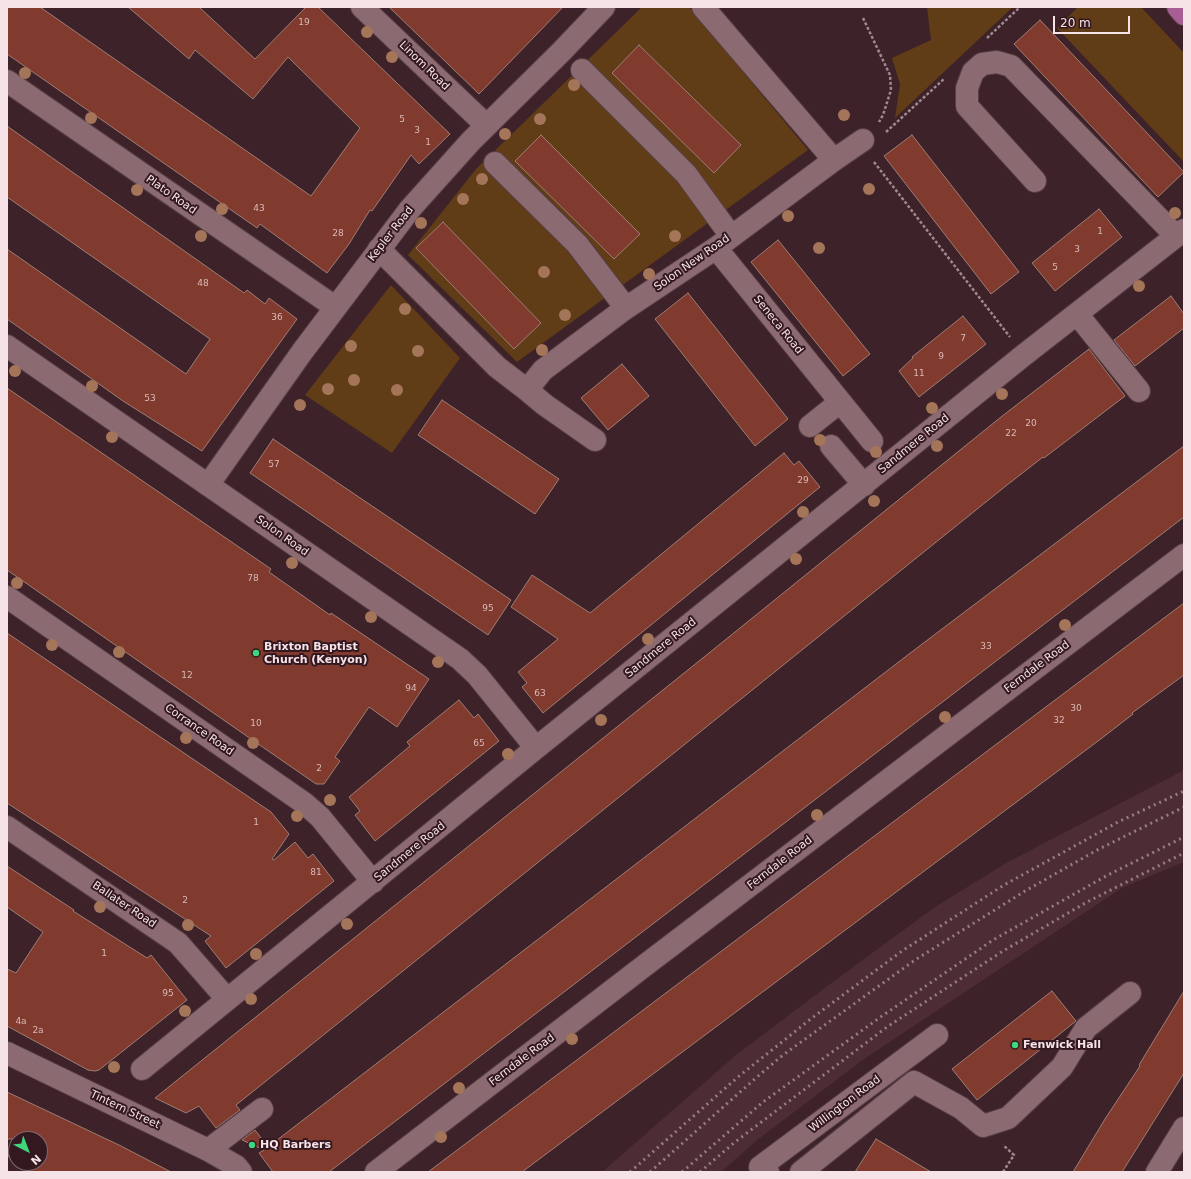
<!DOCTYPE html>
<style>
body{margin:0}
#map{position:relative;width:1191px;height:1179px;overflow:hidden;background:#3d2229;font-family:"DejaVu Sans",sans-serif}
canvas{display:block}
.frame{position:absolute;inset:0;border:8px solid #f6e3e7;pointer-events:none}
.north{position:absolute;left:8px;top:1131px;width:40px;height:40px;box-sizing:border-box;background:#331820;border:1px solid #816970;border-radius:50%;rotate:138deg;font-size:11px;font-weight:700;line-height:16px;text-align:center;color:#f6e3e7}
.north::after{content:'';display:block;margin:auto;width:14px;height:18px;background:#3fd77d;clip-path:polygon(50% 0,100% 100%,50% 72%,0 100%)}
.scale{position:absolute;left:1053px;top:16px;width:77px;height:18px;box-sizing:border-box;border:2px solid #f6e3e7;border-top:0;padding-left:5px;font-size:12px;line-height:14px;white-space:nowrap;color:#f6e3e7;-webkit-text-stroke:3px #331820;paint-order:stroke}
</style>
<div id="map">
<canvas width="1191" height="1179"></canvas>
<div class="frame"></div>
<div class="north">N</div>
<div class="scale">20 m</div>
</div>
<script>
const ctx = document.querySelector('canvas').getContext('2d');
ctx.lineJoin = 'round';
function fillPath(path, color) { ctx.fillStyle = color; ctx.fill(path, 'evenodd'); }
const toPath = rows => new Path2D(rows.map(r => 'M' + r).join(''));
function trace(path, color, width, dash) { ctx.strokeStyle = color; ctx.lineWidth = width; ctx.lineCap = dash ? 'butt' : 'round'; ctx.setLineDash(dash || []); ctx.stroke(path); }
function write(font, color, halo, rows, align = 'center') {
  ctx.font = font + ' "DejaVu Sans",sans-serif'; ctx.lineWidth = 4; ctx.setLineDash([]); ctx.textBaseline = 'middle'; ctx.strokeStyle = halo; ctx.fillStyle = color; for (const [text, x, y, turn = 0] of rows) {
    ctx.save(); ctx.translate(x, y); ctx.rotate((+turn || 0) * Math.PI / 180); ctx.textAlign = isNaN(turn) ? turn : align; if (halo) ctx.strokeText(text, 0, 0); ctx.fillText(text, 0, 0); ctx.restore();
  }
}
const built = toPath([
 [1184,770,1184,862,1122,888,864,1059,756,1141,721,1172,602,1172,736,1055,834,981,935,907,1006,863]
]);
const green = toPath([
 [642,7,689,7,808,150,517,362,408,255,476,169],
 [927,7,1013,7,895,118,900,84,892,58,931,40],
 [1078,7,1141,7,1184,53,1184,162,1057,28],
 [391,285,460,358,392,453,305,395]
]);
const building = toPath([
 [7,7,40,7,311,196,360,128,288,57,253,99,195,50,189,59,128,7,199,7,255,59,306,7,318,7,450,134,419,164,411,155,372,211,370,210,349,244,327,273,260,224,257,228,7,54,7,7],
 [389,7,563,7,479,94,389,7],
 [1040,20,1184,172,1158,197,1014,44,1040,20],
 [639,45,741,145,714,173,612,73,639,45],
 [7,126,244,293,247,290,265,304,269,298,297,319,202,451,123,401,7,319,7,249,186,374,210,339,7,197,7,126],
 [541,135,640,234,614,259,515,161,541,135],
 [912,135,1019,272,991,294,884,156,912,135],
 [1099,209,1122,237,1055,291,1032,263,1099,209],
 [443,222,541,323,514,349,416,248,443,222],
 [778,240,870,354,843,376,751,262,778,240],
 [688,293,788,419,755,446,655,319,688,293],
 [1171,296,1184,314,1184,328,1135,366,1114,340,1171,296],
 [963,316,986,344,919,397,899,371,913,358,912,357,963,316],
 [1089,349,1125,396,1044,458,1043,457,1007,485,296,1057,236,1105,240,1110,216,1128,199,1106,186,1113,155,1098,714,649,1001,417,1089,349],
 [622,364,649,396,608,430,581,398,622,364],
 [7,388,271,569,269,572,330,615,331,613,429,679,397,727,369,707,335,757,340,761,324,784,316,784,7,570,7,388],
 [442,400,559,479,535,514,418,435,442,400],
 [273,439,511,600,488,635,250,473,273,439],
 [1184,446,1184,517,329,1172,273,1172,259,1153,264,1150,242,1140,255,1130,268,1147,909,654,1184,446],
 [784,453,794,465,799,461,820,487,543,713,522,687,527,683,518,672,558,639,511,607,532,575,590,613,784,453],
 [1184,603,1184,675,1132,713,1133,714,1102,738,522,1172,428,1172,1184,603],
 [7,633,271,812,289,834,272,859,274,860,295,842,308,858,313,854,334,881,226,968,205,941,211,936,7,803,7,633],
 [459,700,474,718,478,714,499,741,375,841,355,815,360,811,349,797,410,746,407,742,459,700],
 [7,866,74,910,73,911,147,958,151,955,187,1000,99,1070,95,1071,88,1070,7,1026,7,969,16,973,43,932,7,907,7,866],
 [1052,991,1076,1021,977,1100,952,1069,1052,991],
 [1184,991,1184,1073,1169,1097,1122,1172,1073,1172,1105,1119,1140,1066,1139,1065,1184,991],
 [7,1092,119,1145,171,1172,30,1172,32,1167,24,1163,40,1163,40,1139,7,1139,7,1092],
 [16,1139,16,1160,8,1156,16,1139],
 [876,1139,931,1172,855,1172,876,1139]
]);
const path = toPath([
 [863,18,890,75,891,90,883,115,879,122],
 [987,38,1020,7],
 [886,132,944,79],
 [874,162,1010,337],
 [1003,1172,1014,1155,1003,1145]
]);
const minor = toPath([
 [362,7,486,125],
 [703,7,834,160],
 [582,70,686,174,731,236],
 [7,81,335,307],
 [495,163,577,244,626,308],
 [1035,181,967,106,967,88,973,72,982,64,997,62,1011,66,1176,236],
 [716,248,872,441],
 [379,249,497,367,527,390],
 [1077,314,1139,391],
 [7,346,460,659,477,675,536,748],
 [810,426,840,402],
 [595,440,545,405,527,390,543,370,626,308,716,248,834,160,863,140],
 [831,446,864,485],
 [208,485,302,352,410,209,471,141,561,52,604,7],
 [7,597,304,803,320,817,373,882],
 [7,827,178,943,227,999],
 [7,1053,208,1150,236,1166,241,1172],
 [142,1069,536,748,1024,355,1184,230],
 [208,1150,262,1109],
 [376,1172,648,963,1184,555],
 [768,1172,760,1167,937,1035],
 [801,1172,914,1082,961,1108,983,1126,1008,1118,1062,1067,1086,1028,1130,993],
 [1157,1172,1184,1128]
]);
const major = toPath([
 [1178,7,1184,14]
]);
const rail = toPath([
 [630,1172,738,1077,812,1018,902,951,1004,885,1118,822,1184,791],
 [650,1172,757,1077,783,1055,915,960,1025,891,1099,849,1184,807],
 [682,1172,763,1102,882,1016,993,940,1106,876,1184,837],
 [700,1172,735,1142,887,1027,1003,951,1087,902,1184,853]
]);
const trees = [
 [367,32],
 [392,57],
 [25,73],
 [574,85],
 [844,115],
 [91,118],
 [540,119],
 [505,134],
 [482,179],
 [869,189],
 [137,190],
 [463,199],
 [222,209],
 [1175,213],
 [788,216],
 [421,223],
 [201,236],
 [675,236],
 [819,248],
 [544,272],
 [649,274],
 [1139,286],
 [405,309],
 [565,315],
 [351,346],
 [542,350],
 [418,351],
 [15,371],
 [354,380],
 [92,386],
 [328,389],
 [397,390],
 [1002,394],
 [300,405],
 [932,408],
 [112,437],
 [820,440],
 [937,446],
 [876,452],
 [874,501],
 [803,512],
 [796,559],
 [292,563],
 [17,583],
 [371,617],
 [1065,625],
 [648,639],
 [52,645],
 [119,652],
 [438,662],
 [945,717],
 [601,720],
 [186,738],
 [253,743],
 [508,754],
 [330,800],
 [817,815],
 [297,816],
 [100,907],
 [347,924],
 [188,925],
 [256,954],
 [251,999],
 [185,1011],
 [572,1039],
 [114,1067],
 [459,1088],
 [441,1137]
];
const markers = [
 [256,653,4,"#3fd77d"],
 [1015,1045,4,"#3fd77d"],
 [252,1145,4,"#3fd77d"]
];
const numberNames = [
 ["19",304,23],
 ["5",402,120],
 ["3",417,131],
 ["1",428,143],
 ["43",259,209],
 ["1",1100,232],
 ["28",338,234],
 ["3",1077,250],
 ["5",1055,268],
 ["48",203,284],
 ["36",277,318],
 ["7",963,339],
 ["9",941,357],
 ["11",919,374],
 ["53",150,399],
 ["20",1031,424],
 ["22",1011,434],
 ["57",274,465],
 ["29",803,481],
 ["78",253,579],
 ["95",488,609],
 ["33",986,647],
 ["12",187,676],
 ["94",411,689],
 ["63",540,694],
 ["30",1076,709],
 ["32",1059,721],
 ["10",256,724],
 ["65",479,744],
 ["2",319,769],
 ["1",256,823],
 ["81",316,873],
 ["2",185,901],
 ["1",104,954],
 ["95",168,994],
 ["4a",21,1022],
 ["2a",38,1031]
];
const streetNames = [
 ["Linom Road",424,66,44],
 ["Plato Road",171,195,35],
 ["Kepler Road",391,234,-52],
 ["Solon New Road",692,263,-35],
 ["Seneca Road",778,325,51],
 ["Sandmere Road",914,444,-39],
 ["Solon Road",282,536,35],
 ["Sandmere Road",661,648,-39],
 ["Ferndale Road",1037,667,-37],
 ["Corrance Road",199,730,35],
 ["Sandmere Road",410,852,-39],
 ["Ferndale Road",780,863,-38],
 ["Ballater Road",124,905,34],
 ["Ferndale Road",522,1060,-37],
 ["Willington Road",845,1104,-37],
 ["Tintern Street",125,1110,25]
];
const poiNames = [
 ["Brixton Baptist",264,647],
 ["Church (Kenyon)",264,660],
 ["Fenwick Hall",1023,1045],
 ["HQ Barbers",260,1145]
];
fillPath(built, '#4d2c35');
fillPath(green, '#603c17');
fillPath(building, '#813b2e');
trace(building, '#9e7d75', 1);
trace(minor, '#563e45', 24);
trace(major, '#563e45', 24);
trace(path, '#9f898e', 2.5, [3, 2]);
trace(minor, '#8b6a72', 22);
trace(major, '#a75e95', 22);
trace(rail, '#957e83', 3, [2, 4]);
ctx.fillStyle = '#a47559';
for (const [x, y] of trees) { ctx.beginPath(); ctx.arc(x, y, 6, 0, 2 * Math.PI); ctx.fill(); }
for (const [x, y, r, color] of markers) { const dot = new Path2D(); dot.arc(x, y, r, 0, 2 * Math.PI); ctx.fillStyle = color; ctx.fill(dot); trace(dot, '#331820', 1.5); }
write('9px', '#d9b9b9', null, numberNames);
write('11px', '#f6e3e7', '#331820', streetNames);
write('bold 11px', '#f6e3e7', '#331820', poiNames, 'left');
</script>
